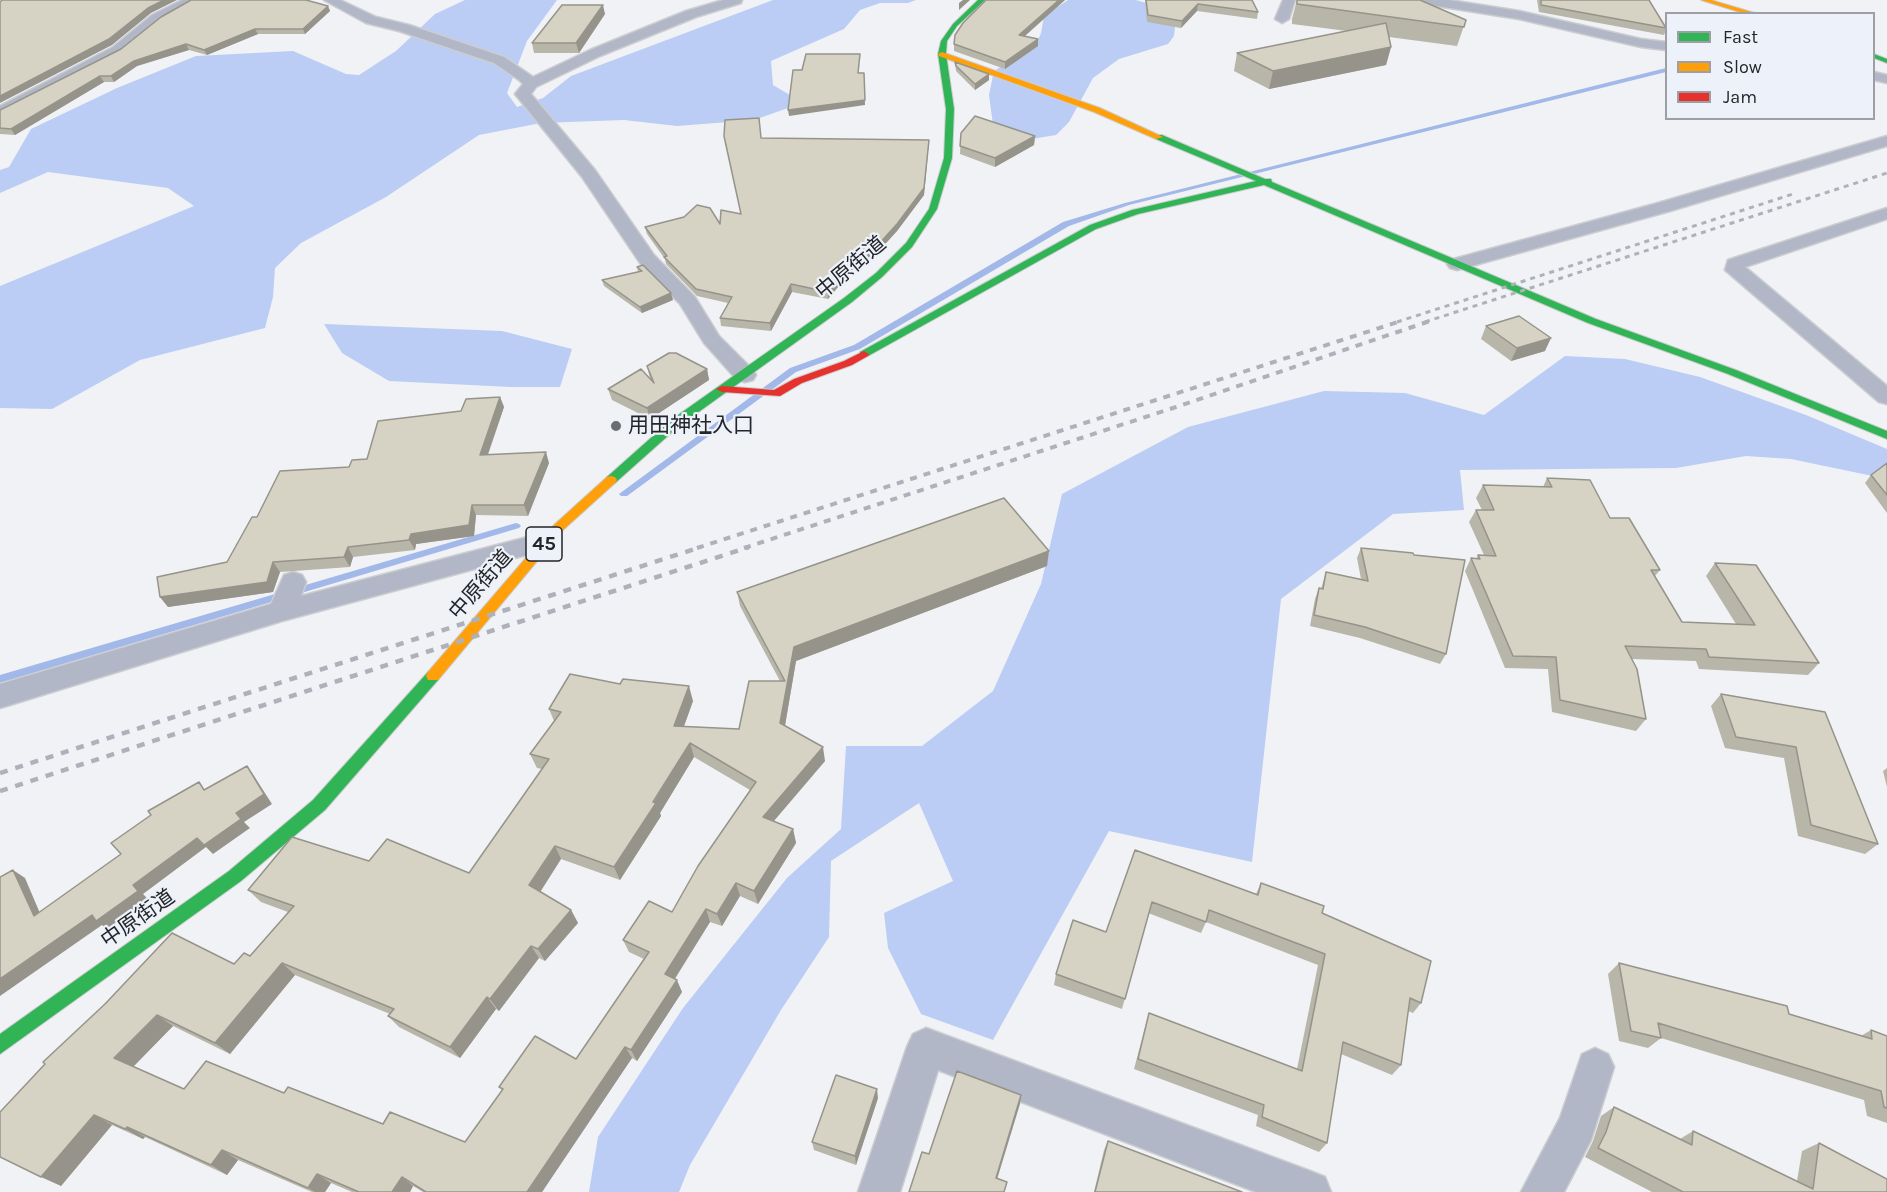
<!DOCTYPE html>
<meta charset="utf-8">
<style>
body{margin:0}
#map{position:relative;width:1887px;height:1192px;overflow:hidden;background:#f0f2f6;font-family:Karla,sans-serif}
canvas{display:block}
.legend{position:absolute;left:1665px;top:12px;width:210px;height:108px;box-sizing:border-box;background:#edf1f9;border:2px solid #9d9fa5;margin:0;padding:8px 10px;list-style:none;font-size:18px;color:#242528}
.legend li{display:flex;align-items:center;gap:12px;height:30px}
.legend b{width:30px;border:2px solid #9d9fa5}
</style>
<div id="map">
<canvas width="1887" height="1192"></canvas>
<ul class="legend">
<li><b style="height:8px;background:#30b455"></b>Fast</li>
<li><b style="height:8px;background:#ff9f0a"></b>Slow</li>
<li><b style="height:8px;background:#e5322d"></b>Jam</li>
</ul>
</div>
<script>
const ctx = document.querySelector('canvas').getContext('2d');
ctx.lineJoin = 'round';
function fillPath(path, color) { ctx.fillStyle = color; ctx.fill(path, 'evenodd'); }
const toPath = rows => new Path2D(rows.map(r => 'M' + r).join(''));
function trace(path, color, width, dash) { ctx.strokeStyle = color; ctx.lineWidth = width; ctx.lineCap = dash ? 'butt' : 'round'; ctx.setLineDash(dash || []); ctx.stroke(path); }
function write(font, color, halo, rows, align = 'center') {
  ctx.font = font + ' Karla,"Noto Sans JP",sans-serif'; ctx.lineWidth = 4.5; ctx.setLineDash([]); ctx.textBaseline = 'middle'; ctx.strokeStyle = halo; ctx.fillStyle = color; for (const [text, x, y, turn = 0] of rows) {
    ctx.save(); ctx.translate(x, y); ctx.rotate((+turn || 0) * Math.PI / 180); ctx.textAlign = isNaN(turn) ? turn : align; if (halo) ctx.strokeText(text, 0, 0); ctx.fillText(text, 0, 0); ctx.restore();
  }
}
const forest = toPath([
 [465,0,557,0,527,41,507,93,517,107,543,98,571,76,773,0,916,0,908,3,880,3,860,10,844,29,771,61,773,85,795,98,788,108,754,120,677,126,624,120,541,123,479,135,386,197,301,243,275,268,273,297,265,328,140,360,52,409,0,408,0,286,194,206,168,188,48,172,0,193,0,170,9,167,31,129,117,88,196,56,293,51,346,74,359,75,396,51,435,14],
 [1068,0,1136,0,1153,5,1175,27,1174,36,1168,44,1119,59,1093,78,1069,122,1056,135,1032,139,993,125,989,95,994,71,1036,45,1041,33,1044,16],
 [324,324,502,331,572,349,560,387,511,387,389,381,342,353],
 [1565,356,1625,359,1700,377,1806,415,1887,449,1887,479,1791,459,1746,456,1676,468,1460,470,1464,510,1393,514,1281,599,1252,862,1109,831,993,1040,921,1014,888,948,884,913,953,881,919,803,831,861,829,937,781,1010,690,1165,679,1192,589,1192,598,1137,683,1008,787,878,841,829,846,746,922,746,993,691,1041,584,1062,494,1188,427,1324,391,1405,393,1484,415]
]);
const stream = toPath([
 [1666,68,1666,72,1129,205,1069,226,860,349,796,372,627,496,621,496,619,494,790,368,854,345,1063,222,1125,203,1666,68],
 [516,523,519,524,521,526,519,528,0,683,0,675,516,523]
]);
const street = toPath([
 [182,0,198,0,162,21,123,53,0,117,0,106,113,47,152,15,182,0],
 [324,0,340,0,376,17,409,25,504,57,533,77,590,50,686,11,723,0,742,0,741,3,696,17,600,56,536,87,531,94,595,170,654,255,695,297,719,336,753,370,756,375,753,380,745,382,737,380,704,343,680,304,640,263,582,177,515,94,523,84,519,80,494,63,399,31,366,23,324,0],
 [1283,0,1295,0,1289,19,1282,23,1275,19,1283,0],
 [1418,0,1449,0,1519,11,1641,39,1666,42,1666,50,1641,47,1519,19,1424,4,1418,0],
 [1874,72,1887,75,1887,83,1874,80,1874,72],
 [1887,136,1887,146,1670,211,1457,270,1450,268,1447,264,1450,260,1658,203,1887,136],
 [1887,208,1887,219,1745,267,1887,386,1887,404,1879,402,1725,270,1728,260,1887,208],
 [547,532,556,535,560,541,556,547,282,621,0,708,0,684,271,604,284,575,293,572,302,575,306,582,301,596,547,532],
 [926,1028,1310,1171,1325,1177,1331,1192,1256,1192,938,1070,900,1192,858,1192,907,1047,913,1034,926,1028],
 [1595,1048,1608,1054,1614,1067,1591,1140,1564,1192,1521,1192,1560,1118,1582,1054,1595,1048]
]);
const fast = toPath([
 [978,0,985,0,957,26,947,41,946,54,954,109,952,158,937,209,912,247,882,277,852,302,679,426,615,483,607,483,605,480,607,477,671,420,844,298,876,273,906,243,929,209,944,158,946,109,938,54,941,41,953,24,978,0],
 [1874,54,1887,59,1887,63,1874,58,1874,54],
 [1156,135,1162,135,1265,179,1271,179,1272,182,1596,319,1736,370,1887,431,1887,439,1728,374,1588,323,1264,185,1138,214,1096,229,868,356,860,356,860,352,1090,225,1132,210,1256,181,1156,139,1156,135],
 [433,670,438,672,440,676,438,680,325,810,241,881,0,1054,0,1034,229,871,313,800,428,672,433,670]
]);
const slow = toPath([
 [1701,0,1711,0,1758,14,1746,14,1701,0],
 [942,52,1100,108,1163,137,1156,139,1094,112,939,56,938,54,942,52],
 [611,476,615,477,617,480,615,483,563,530,438,680,428,680,426,676,428,672,555,524,607,477,611,476]
]);
const jam = toPath([
 [864,351,869,354,868,356,852,365,802,383,780,396,722,392,716,389,722,386,774,390,794,379,844,361,864,351]
]);
const railFar2 = toPath([
 [1397,322,1796,193],
 [1425,322,1887,173]
]);
const railFar1 = toPath([
 [697,548,1401,321],
 [744,548,1173,408,1430,321]
]);
const rail = toPath([
 [0,773,701,547],
 [0,791,749,547]
]);
const wall = toPath([
 [986,0,1065,0,1025,36,1038,46,1005,69,954,51,954,44],
 [1145,0,1252,0,1258,12,1257,19,1197,11,1181,28,1147,22],
 [1297,0,1466,20,1457,46,1389,37,1391,47,1386,65,1269,89,1234,71,1237,53,1347,31,1292,24,1292,19],
 [1537,0,1649,0,1666,27,1666,30,1664,35,1539,12],
 [328,6,330,11,305,34,258,34,207,55,189,50,137,66,114,82,104,82,15,135,0,134,0,110,121,49],
 [605,14,579,53,534,53,532,43],
 [955,62,989,74,989,80,975,90,956,71],
 [961,133,1035,136,1034,145,995,167,960,154],
 [724,136,761,138,929,140,924,195,897,231,877,253,873,252,861,270,854,268,828,299,792,292,771,331,721,326,720,318,728,303,697,296,666,264,665,259,647,234,645,227,720,224,741,213],
 [637,267,673,300,642,313,604,286,602,280,638,272],
 [1486,326,1545,351,1511,361,1481,339],
 [647,366,707,369,709,380,650,419,612,400,608,389,650,379],
 [500,397,504,407,488,455,549,463,528,516,476,515,474,536,416,544,415,550,353,557,350,567,280,572,273,592,168,607,160,597,227,562,257,517,349,467,461,411],
 [1887,463,1887,513,1865,483,1871,475],
 [1547,478,1610,518,1660,570,1655,576,1682,622,1736,624,1706,576,1715,563,1819,663,1808,675,1699,669,1696,661,1632,659,1646,719,1636,731,1552,712,1548,669,1505,668,1465,571,1471,558,1476,559,1478,555,1484,555,1469,522,1476,510,1482,510,1476,498,1483,485,1543,487],
 [1361,548,1446,654,1440,664,1360,638,1310,626,1315,599,1319,588,1321,589,1326,572,1361,579,1357,558],
 [1047,566,796,661,785,726,825,761,774,821,793,829,796,843,758,904,740,896,722,926,710,922,675,979,682,992,637,1061,632,1058,542,1192,423,1192,413,1186,410,1192,352,1192,331,1183,325,1192,312,1192,238,1160,227,1175,145,1137,143,1139,112,1125,61,1186,0,1112,234,964,250,956,288,912,261,902,248,890,369,861,469,873,542,769,537,768,530,754,554,721,549,709,693,701,684,726,739,729,780,681,740,606,737,592],
 [694,757,750,790,672,912,623,940,629,952,644,959,576,1059,499,1087,502,1090,465,1142,383,1124,284,1093,184,1089,133,1067,173,1026,230,1054,295,975,390,1014,388,1016,399,1027,460,1058,496,1009,499,1011,539,958,545,961,578,923,571,910,540,892,561,859,620,880,661,816,660,813],
 [1721,694,1825,712,1878,844,1865,854,1798,836,1784,758,1725,748,1711,706],
 [1887,768,1887,787,1883,771],
 [1135,850,1256,894,1261,883,1322,913,1421,1003,1413,1013,1408,1011,1401,1065,1392,1075,1341,1054,1327,1143,1319,1152,1256,1126,1258,1115,1134,1069,1146,1024,1149,1013,1297,1069,1318,965,1206,922,1201,933,1148,913,1122,1009,1054,985,1056,974,1106,932],
 [1619,963,1861,1036,1871,1030,1887,1036,1887,1123,1867,1116,1864,1100,1661,1038,1648,1048,1619,1041,1608,974],
 [878,1098,856,1165,814,1150,812,1142],
 [1614,1107,1680,1139,1693,1131,1797,1181,1802,1151,1819,1143,1887,1192,1652,1192,1585,1157,1593,1141,1601,1116],
 [1108,1141,1242,1192,1094,1192,1104,1150]
]);
const shadedWall = toPath([
 [164,0,177,0,151,13,112,45,0,103,0,96,148,8],
 [963,0,970,0,959,10,959,3],
 [1059,0,1065,0,1019,41,1019,35],
 [1198,4,1197,11,1181,28,1182,21],
 [603,5,605,14,579,53,576,43],
 [328,6,330,11,305,34,303,29],
 [255,29,258,34,207,55,204,50],
 [1038,39,1038,46,1005,69,1005,62],
 [186,44,189,50,137,66,114,82,111,76,134,61],
 [1391,47,1386,65,1269,89,1273,71],
 [864,73,865,105,789,116,788,110],
 [989,74,989,80,975,90,975,84],
 [100,76,104,82,15,135,11,129],
 [1035,136,1034,145,995,167,995,158],
 [929,140,924,195,897,231,877,253,877,246],
 [873,245,873,252,861,270,860,262],
 [854,261,854,268,828,299,828,292],
 [791,284,792,292,771,331,770,323],
 [671,293,673,300,642,313,640,307],
 [1551,338,1545,351,1511,361,1517,348],
 [707,369,709,380,650,419,647,408],
 [500,397,504,407,484,465,480,455],
 [546,452,549,463,528,516,524,505],
 [472,505,476,515,474,536,416,544,415,550,409,540,411,534],
 [348,547,353,557,350,567,344,557],
 [1049,551,1047,566,796,661,783,737,780,723,794,647],
 [273,562,280,572,273,592,168,607,160,597],
 [689,686,693,701,679,740,674,726],
 [690,743,694,757,660,813,661,816,620,880,614,867],
 [823,747,825,761,766,830,763,817],
 [247,766,254,776,272,804,244,822,250,828,213,854,206,847,143,894,148,899,107,929,102,925,0,996,0,979,197,838,236,813],
 [793,829,796,843,758,904,754,891],
 [555,846,561,859,537,897,529,885],
 [13,870,25,878,45,925,34,916],
 [736,883,740,896,722,926,717,914],
 [706,909,710,922,670,986,665,974],
 [571,910,578,923,545,961,538,949],
 [531,946,539,958,499,1011,490,999],
 [282,963,295,975,230,1054,215,1043],
 [677,980,682,992,637,1061,631,1050],
 [487,997,496,1009,460,1058,450,1047],
 [157,1015,173,1026,131,1069,114,1058],
 [625,1047,632,1058,542,1192,527,1192],
 [877,1089,878,1098,856,1165,855,1156],
 [1021,1095,1020,1104,995,1186,996,1178],
 [94,1115,112,1125,61,1186,41,1177],
 [127,1127,145,1137,143,1139,125,1129],
 [222,1150,238,1160,227,1175,211,1165],
 [317,1174,331,1183,325,1192,315,1192,308,1188],
 [402,1177,413,1186,410,1192,392,1192]
]);
const building = toPath([
 [2,0,164,0,148,8,109,39,0,96,0,2,2,0],
 [191,0,306,0,328,6,303,29,255,29,204,50,186,44,134,61,111,76,100,76,11,129,0,128,0,110,121,49,161,17,191,0],
 [986,0,1059,0,1019,35,1038,39,1005,62,954,44,955,35,963,23,986,0],
 [1146,0,1252,0,1258,12,1198,4,1182,21,1148,15,1146,0],
 [1297,0,1420,0,1466,20,1464,27,1297,4,1297,0],
 [1541,0,1649,0,1666,28,1541,5,1541,0],
 [562,5,603,5,576,43,532,43,562,5],
 [1386,23,1391,47,1273,71,1237,53,1386,23],
 [806,54,860,54,858,73,864,73,865,100,788,110,793,70,802,70,806,54],
 [955,62,989,74,975,84,956,66,955,62],
 [975,116,1035,136,995,158,960,146,961,133,975,116],
 [759,118,761,138,929,140,924,188,897,224,877,246,873,245,860,262,854,261,828,292,791,284,770,323,720,318,732,297,696,289,664,257,667,256,645,227,684,217,697,205,710,208,720,224,721,210,741,214,724,136,725,120,759,118],
 [643,265,671,293,640,307,602,280,642,271,637,267,643,265],
 [1519,316,1551,338,1517,348,1486,326,1519,316],
 [669,353,676,353,707,369,647,408,608,389,641,369,654,383,647,366,669,353],
 [500,397,480,455,546,452,524,505,472,505,469,525,411,534,409,540,348,547,344,557,273,562,267,582,160,597,157,577,227,562,252,517,257,517,280,471,349,467,352,460,367,459,378,421,461,411,466,399,500,397],
 [1887,463,1887,495,1871,475,1887,463],
 [1547,478,1590,480,1610,518,1629,518,1660,570,1651,570,1682,622,1755,625,1715,563,1756,565,1819,663,1709,657,1706,649,1625,646,1637,669,1646,719,1560,700,1556,657,1513,656,1471,558,1480,559,1478,555,1496,556,1476,510,1494,510,1483,485,1552,487,1547,478],
 [1004,498,1049,551,794,647,780,723,823,747,763,817,793,829,754,891,736,883,717,914,706,909,665,974,677,980,631,1050,625,1047,527,1192,426,1192,402,1177,392,1192,359,1192,317,1174,308,1188,222,1150,211,1165,127,1127,125,1129,94,1115,41,1177,0,1157,0,1112,45,1064,43,1062,105,1004,172,933,234,964,244,953,250,956,294,906,248,890,292,837,369,861,387,839,469,873,549,759,530,754,561,712,549,709,570,674,620,684,623,679,689,686,674,726,739,729,749,681,785,681,737,592,1004,498],
 [690,743,756,782,698,866,672,912,649,901,623,940,649,952,576,1059,535,1036,499,1087,503,1089,465,1142,390,1112,383,1124,288,1087,284,1093,206,1061,184,1089,114,1058,157,1015,215,1043,282,963,394,1009,388,1016,450,1047,487,997,490,999,531,946,538,949,571,910,529,885,555,846,614,867,656,803,653,802,690,743],
 [1361,548,1413,553,1414,555,1465,560,1446,654,1365,627,1314,615,1319,588,1323,589,1326,572,1368,581,1361,548],
 [1721,694,1825,712,1878,844,1811,825,1796,747,1736,737,1721,694],
 [247,766,264,794,236,813,241,819,204,845,197,838,133,885,138,891,96,921,92,915,0,979,0,877,13,870,34,916,121,854,111,843,151,815,148,811,199,782,204,790,247,766],
 [1135,850,1258,895,1261,883,1324,906,1322,913,1431,961,1421,1003,1410,998,1401,1065,1343,1042,1327,1143,1262,1117,1264,1105,1138,1059,1149,1013,1302,1071,1325,954,1209,910,1206,922,1152,902,1125,999,1056,974,1073,920,1106,932,1135,850],
 [1619,963,1787,1006,1789,1014,1872,1039,1871,1030,1887,1036,1887,1108,1884,1107,1881,1091,1658,1023,1661,1038,1631,1031,1619,963],
 [957,1071,1021,1095,996,1178,1007,1182,1004,1192,909,1192,922,1152,929,1154,957,1071],
 [836,1075,877,1089,855,1156,812,1142,836,1075],
 [1614,1107,1692,1145,1693,1131,1813,1189,1819,1143,1887,1179,1887,1192,1683,1192,1598,1148,1606,1132,1614,1107],
 [1108,1141,1242,1192,1095,1192,1108,1141]
]);
const markers = [
 [616,426,6,"#6b6d70"]
];
const shields = [
 [544,544,36]
];
const shieldNames = [
 ["45",544,544]
];
const streetNames = [
 ["中原街道",851,268,-40],
 ["中原街道",481,585,-49],
 ["中原街道",138,919,-35]
];
const poiNames = [
 ["用田神社入口",628,426]
];
fillPath(forest, '#bbcdf4');
fillPath(stream, '#a2b8e9');
trace(street, '#cccdd0', 3);
trace(fast, '#cccdd0', 2);
trace(slow, '#cccdd0', 2);
trace(jam, '#cccdd0', 2);
fillPath(street, '#b1b7c6');
fillPath(fast, '#30b455');
fillPath(slow, '#ff9f0a');
fillPath(jam, '#e5322d');
trace(railFar2, '#aeb1ba', 3, [5, 5]);
trace(railFar1, '#aeb1ba', 4, [7, 7]);
trace(rail, '#aeb1ba', 4.5, [8, 8]);
fillPath(wall, '#b8b5a9');
fillPath(shadedWall, '#96948a');
fillPath(building, '#d6d3c5');
trace(building, '#96948a', 1.5);
for (const [x, y, r, color] of markers) { const dot = new Path2D(); dot.arc(x, y, r, 0, 2 * Math.PI); ctx.fillStyle = color; ctx.fill(dot); trace(dot, '#edf1f9', 2); }
for (const [x, y, w] of shields) { const box = new Path2D(); box.roundRect(x - w / 2, y - 17, w, 34, 4.5); ctx.fillStyle = '#edf1f9'; ctx.fill(box); trace(box, '#242528', 1.5); }
write('bold 20px', '#242528', null, shieldNames);
write('21px', '#242528', '#edf1f9', streetNames);
write('21px', '#242528', '#edf1f9', poiNames, 'left');
</script>
